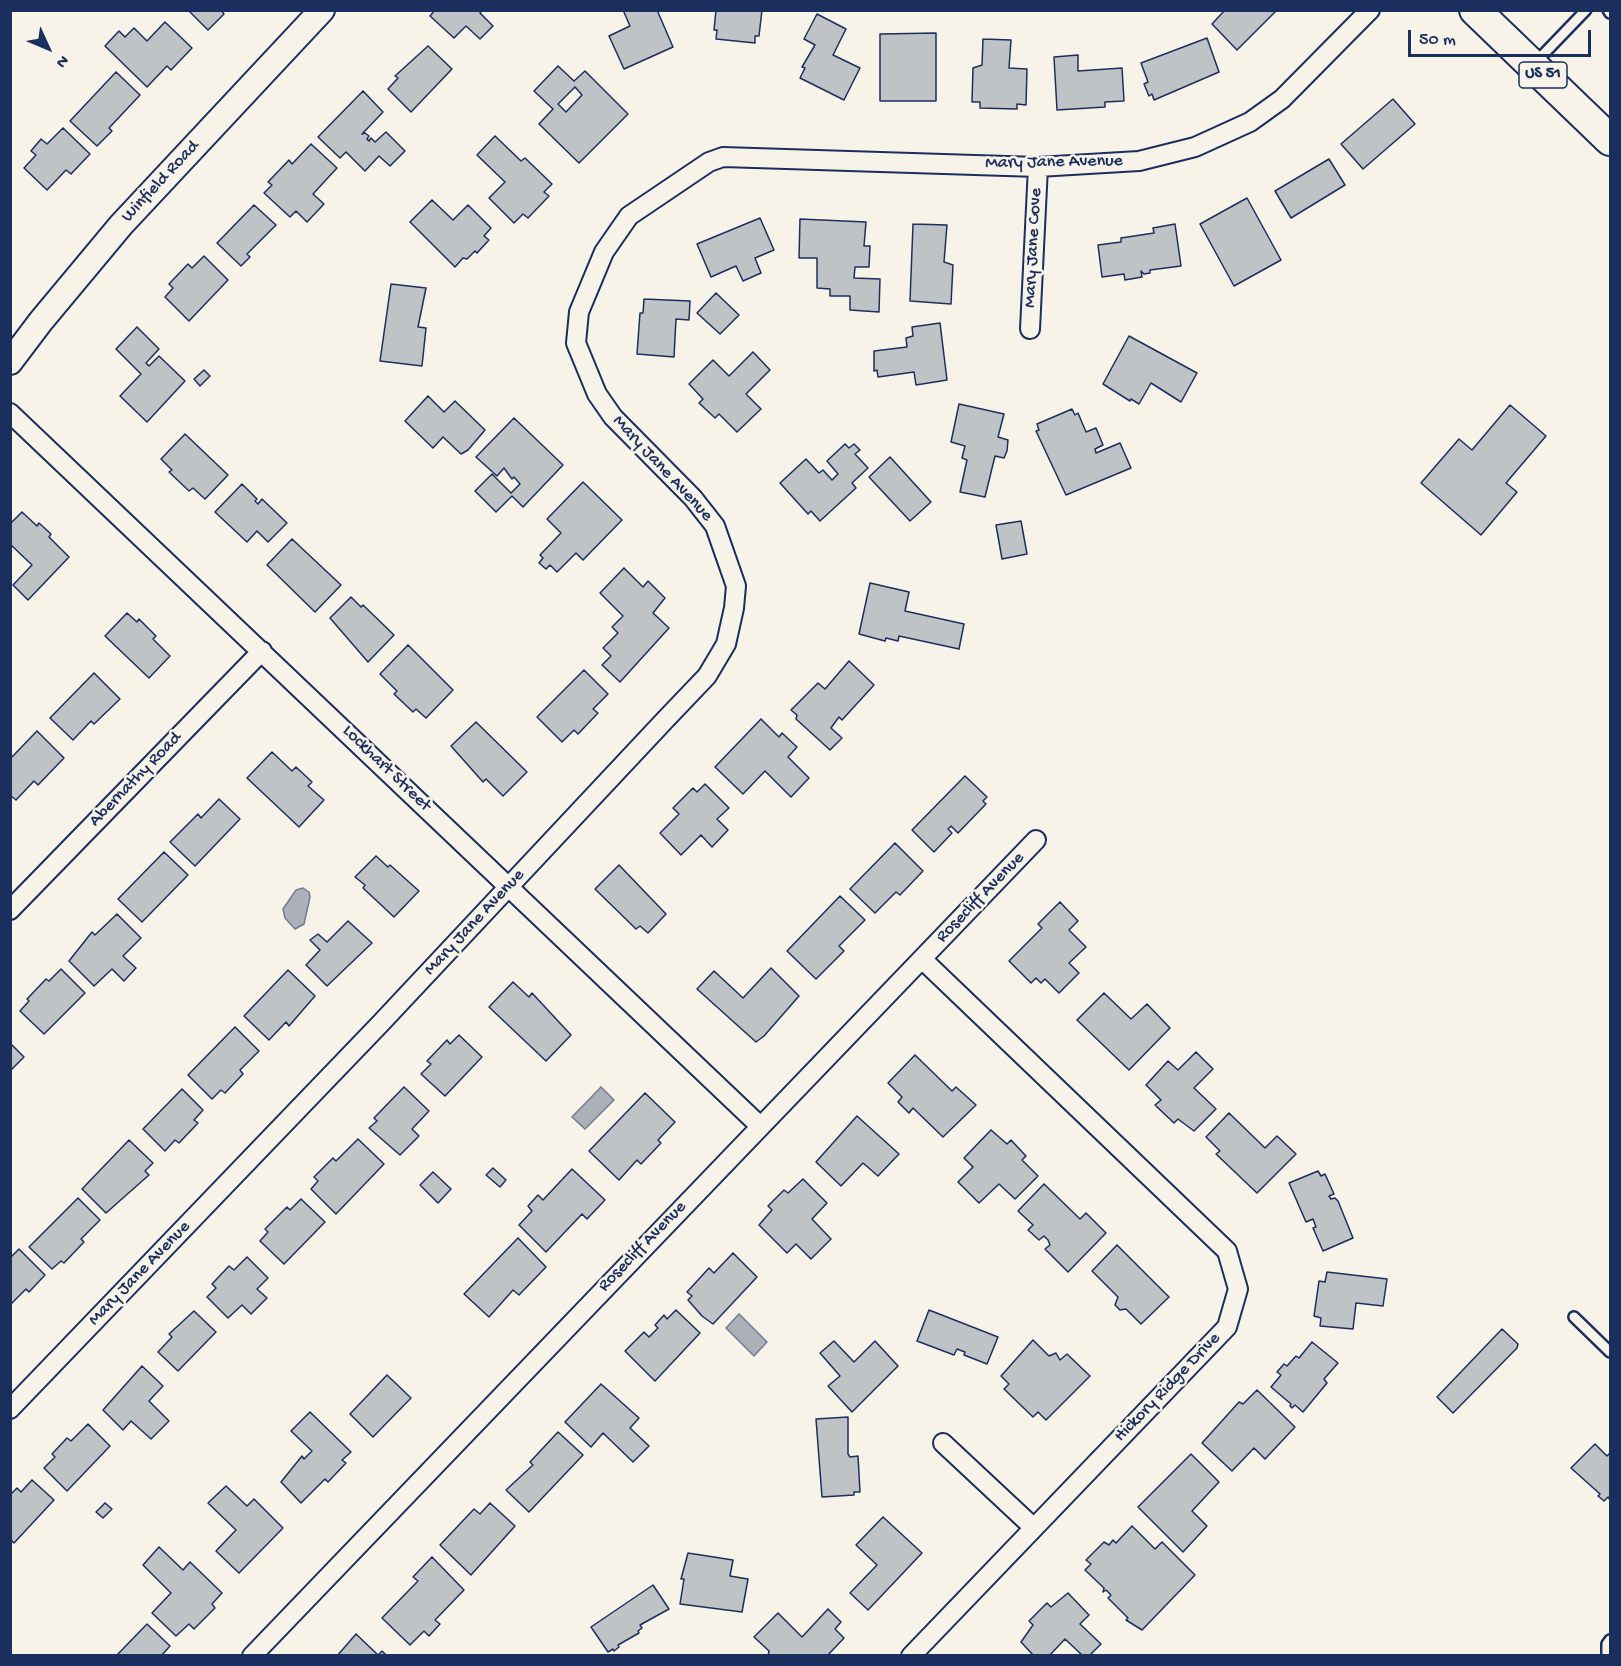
<!DOCTYPE html>
<style>
body{margin:0}
#map{position:relative;width:1621px;height:1666px;overflow:hidden;background:#f7f3e8;font-family:"Gochi Hand",sans-serif}
canvas{display:block}
.frame{position:absolute;inset:0;border:12px solid #1b2f5e;pointer-events:none}
.north{position:absolute;left:18px;top:18px;width:60px;height:60px;-webkit-text-stroke:4px #f7f3e8;paint-order:stroke;rotate:134deg;font-size:16px;font-weight:700;line-height:24px;text-align:center;color:#1b2f5e}
.north::after{content:'';display:block;margin:auto;width:21px;height:27px;background:#1b2f5e;clip-path:polygon(50% 0,100% 100%,50% 72%,0 100%)}
.scale{position:absolute;left:1408px;top:30px;width:183px;height:27px;box-sizing:border-box;border:3px solid #1b2f5e;border-top:0;padding-left:8px;font-size:18px;line-height:21px;white-space:nowrap;color:#1b2f5e;-webkit-text-stroke:4px #f7f3e8;paint-order:stroke}
</style>
<div id="map">
<canvas width="1621" height="1666"></canvas>
<div class="frame"></div>
<div class="north">N</div>
<div class="scale">50 m</div>
</div>
<script>
const ctx = document.querySelector('canvas').getContext('2d');
ctx.lineJoin = 'round';
function fillPath(path, color) { ctx.fillStyle = color; ctx.fill(path, 'evenodd'); }
const toPath = rows => new Path2D(rows.map(r => 'M' + r).join(''));
function trace(path, color, width, dash) { ctx.strokeStyle = color; ctx.lineWidth = width; ctx.lineCap = dash ? 'butt' : 'round'; ctx.setLineDash(dash || []); ctx.stroke(path); }
function write(font, color, halo, rows, align = 'center') {
  ctx.font = font + ' "Gochi Hand",sans-serif'; ctx.lineWidth = 5; ctx.setLineDash([]); ctx.textBaseline = 'middle'; ctx.strokeStyle = halo; ctx.fillStyle = color; for (const [text, x, y, turn = 0] of rows) {
    ctx.save(); ctx.translate(x, y); ctx.rotate((+turn || 0) * Math.PI / 180); ctx.textAlign = isNaN(turn) ? turn : align; if (halo) ctx.strokeText(text, 0, 0); ctx.fillText(text, 0, 0); ctx.restore();
  }
}
const water = toPath([
 [303,888,309,892,310,897,304,924,295,929,285,918,283,909,296,890,303,888],
 [601,1087,614,1100,585,1129,572,1117,601,1087],
 [739,1314,767,1342,754,1356,726,1328,739,1314]
]);
const building = toPath([
 [188,10,221,10,224,14,208,30,188,10],
 [435,10,482,10,480,13,493,26,480,39,466,26,454,38,430,16,435,10],
 [623,10,657,10,673,47,624,69,609,36,630,26,623,10],
 [716,10,762,10,759,36,755,36,755,43,716,39,717,30,714,30,716,10],
 [1225,10,1277,10,1237,50,1212,24,1225,10],
 [817,14,846,29,833,55,860,68,844,100,800,78,805,68,802,67,815,45,804,39,817,14],
 [165,22,192,48,171,70,167,66,147,87,105,46,119,31,125,37,134,28,147,41,165,22],
 [936,33,936,101,880,101,880,34,936,33],
 [1207,38,1219,72,1154,100,1152,94,1149,96,1144,84,1148,82,1141,63,1207,38],
 [983,39,1011,40,1009,68,1027,69,1026,105,1017,104,1017,109,980,108,980,102,972,102,973,68,982,65,983,39],
 [428,46,452,69,411,112,388,89,398,78,395,76,428,46],
 [1078,55,1078,71,1122,68,1124,101,1105,102,1105,107,1057,110,1054,57,1078,55],
 [558,66,574,81,585,71,628,114,579,163,539,124,553,109,534,91,558,66],
 [575,87,582,95,566,112,558,104,575,87],
 [116,72,140,95,109,128,112,131,97,146,70,121,116,72],
 [363,91,383,112,362,134,365,133,369,136,367,139,369,141,371,138,375,142,386,132,405,151,390,166,379,156,365,171,346,152,340,158,318,137,363,91],
 [1393,99,1415,124,1363,169,1341,144,1393,99],
 [63,128,90,154,71,174,66,170,47,190,24,168,36,155,31,151,41,139,47,144,63,128],
 [495,136,521,161,525,158,552,184,544,192,549,196,528,218,523,214,514,223,489,198,505,182,477,155,495,136],
 [311,144,337,168,313,194,324,204,307,222,296,211,290,217,264,193,272,185,268,182,289,160,292,164,311,144],
 [1329,159,1345,185,1291,218,1275,191,1329,159],
 [1247,198,1281,260,1234,286,1200,224,1247,198],
 [432,200,453,220,468,205,491,228,484,236,489,240,477,253,475,251,467,259,463,258,455,267,410,222,432,200],
 [254,205,276,225,247,254,250,257,241,266,217,243,254,205],
 [760,218,774,250,755,258,761,273,743,281,736,266,711,277,697,244,760,218],
 [800,219,866,222,864,246,870,246,869,267,855,267,854,278,880,279,879,312,850,310,850,296,830,296,830,289,817,288,817,258,799,258,800,219],
 [913,224,947,225,944,262,953,265,951,304,910,301,913,224],
 [1175,224,1181,266,1150,270,1150,273,1144,274,1141,271,1142,277,1125,280,1124,274,1102,277,1098,245,1121,242,1121,238,1154,233,1153,228,1175,224],
 [204,256,228,280,189,321,165,297,173,288,169,284,188,264,192,268,204,256],
 [391,284,426,288,418,327,426,328,422,366,380,361,391,284],
 [716,293,739,315,720,334,697,313,716,293],
 [644,299,690,301,689,320,676,319,674,357,637,354,640,313,643,313,644,299],
 [940,323,947,380,916,385,914,372,878,377,877,370,874,371,874,351,907,347,906,338,913,336,912,327,940,323],
 [137,327,159,349,146,363,149,366,159,356,185,381,147,422,120,396,141,374,116,349,137,327],
 [1129,336,1197,373,1181,402,1151,383,1139,404,1131,399,1130,401,1103,384,1129,336],
 [753,352,770,370,746,394,761,409,737,432,719,414,715,418,699,403,703,399,689,384,713,360,729,376,753,352],
 [204,370,210,376,200,386,194,379,204,370],
 [428,396,444,412,455,401,485,430,468,450,461,454,443,437,433,448,405,421,428,396],
 [959,404,1004,414,998,437,1008,440,1007,451,1004,458,995,456,985,497,960,492,967,460,962,458,965,446,951,442,959,404],
 [1510,405,1546,436,1506,483,1517,492,1481,535,1421,483,1459,439,1472,450,1510,405],
 [1072,409,1075,415,1078,413,1086,432,1096,428,1103,445,1095,449,1096,453,1120,443,1131,468,1066,495,1036,431,1039,430,1037,424,1072,409],
 [514,418,563,465,523,507,512,496,496,512,475,491,492,474,511,493,520,484,514,477,512,479,504,468,497,476,476,457,514,418],
 [185,434,228,475,205,499,193,488,189,491,169,472,172,470,161,459,185,434],
 [845,444,849,448,854,444,860,450,855,454,868,468,852,483,856,488,820,521,811,511,808,514,780,483,806,459,819,473,823,470,832,480,838,474,827,461,845,444],
 [890,457,931,502,910,521,869,477,890,457],
 [583,482,622,520,583,560,576,553,557,572,550,565,546,569,539,563,543,558,540,555,561,533,547,519,583,482],
 [242,484,257,499,255,501,258,504,262,499,287,523,268,542,257,531,247,542,215,512,242,484],
 [22,512,37,526,39,523,51,534,49,537,69,557,28,600,13,585,32,565,10,544,10,524,22,512],
 [1021,521,1027,554,1002,559,996,525,1021,521],
 [292,539,341,585,315,612,267,565,292,539],
 [624,568,643,587,648,581,665,598,653,613,669,628,620,682,602,665,611,656,603,648,618,633,612,627,623,616,600,593,624,568],
 [870,583,909,592,905,611,964,624,959,649,899,636,898,641,886,638,885,641,859,634,870,583],
 [351,597,361,607,363,605,394,635,368,662,330,618,351,597],
 [127,613,137,622,139,619,156,636,153,639,170,656,149,678,105,636,127,613],
 [408,645,453,690,426,718,416,709,413,712,394,694,397,691,380,674,408,645],
 [849,661,874,685,842,720,839,717,836,721,831,728,842,738,830,750,796,719,797,715,791,710,818,683,825,689,849,661],
 [584,670,608,694,593,709,598,713,578,734,574,730,562,742,537,717,584,670],
 [94,673,120,699,94,724,91,721,73,740,50,718,94,673],
 [761,719,779,737,782,733,797,747,788,757,809,778,791,797,765,771,743,794,715,767,761,719],
 [476,722,527,772,503,796,486,779,483,782,451,746,476,722],
 [37,731,64,758,38,785,34,781,16,800,10,795,10,759,37,731],
 [272,752,292,771,296,767,312,782,308,786,324,800,299,827,247,778,272,752],
 [965,776,987,797,983,801,986,804,958,833,951,826,948,829,952,833,934,852,912,830,965,776],
 [705,784,729,808,717,819,728,830,712,847,701,835,681,855,660,833,679,814,673,808,693,788,697,792,705,784],
 [219,799,240,819,195,866,170,842,198,814,201,818,219,799],
 [895,843,923,871,900,895,896,892,875,913,850,889,895,843],
 [164,852,188,875,142,922,118,899,164,852],
 [376,856,388,867,390,865,419,891,394,917,363,888,365,885,355,877,376,856],
 [619,865,666,914,648,933,640,926,636,929,595,889,619,865],
 [840,896,865,920,839,946,844,951,816,979,787,951,840,896],
 [1060,902,1078,921,1069,930,1086,947,1069,963,1079,973,1059,993,1045,979,1041,983,1036,978,1031,983,1009,961,1042,928,1038,924,1060,902],
 [117,914,141,938,123,956,136,968,124,981,112,969,94,986,69,961,92,932,95,935,117,914],
 [348,921,372,943,327,986,306,965,320,950,310,940,318,934,327,942,348,921],
 [771,968,799,996,764,1036,756,1042,697,989,714,971,743,998,771,968],
 [61,969,85,993,44,1034,20,1011,29,1001,27,999,46,979,49,981,61,969],
 [288,970,315,996,289,1026,286,1022,269,1040,244,1016,288,970],
 [513,982,529,997,532,993,571,1035,546,1061,489,1007,513,982],
 [1104,993,1131,1019,1147,1004,1170,1028,1129,1070,1077,1020,1104,993],
 [235,1027,259,1051,240,1070,243,1074,225,1093,221,1090,212,1099,188,1075,235,1027],
 [459,1035,482,1057,445,1096,421,1074,431,1064,427,1061,447,1040,450,1044,459,1035],
 [10,1043,24,1057,10,1071,10,1043],
 [1196,1052,1213,1069,1194,1088,1216,1109,1194,1131,1178,1119,1174,1123,1155,1105,1161,1100,1146,1085,1168,1061,1178,1070,1196,1052],
 [915,1055,952,1091,956,1087,976,1105,943,1137,913,1108,909,1113,898,1102,902,1097,888,1083,915,1055],
 [404,1087,429,1111,412,1129,419,1136,400,1155,369,1128,377,1121,374,1118,404,1087],
 [182,1089,203,1110,194,1120,198,1123,179,1143,175,1140,165,1151,143,1129,182,1089],
 [645,1093,675,1122,658,1140,661,1143,641,1164,637,1160,619,1180,589,1151,645,1093],
 [1229,1113,1265,1148,1277,1136,1296,1154,1257,1193,1216,1154,1220,1151,1206,1137,1229,1113],
 [857,1116,899,1154,878,1176,863,1163,841,1186,816,1162,857,1116],
 [991,1130,1007,1144,1011,1140,1026,1156,1022,1160,1038,1176,1015,1199,999,1184,979,1203,958,1182,973,1167,964,1158,991,1130],
 [358,1139,384,1164,336,1214,311,1189,318,1181,314,1177,333,1158,336,1161,358,1139],
 [129,1140,153,1163,145,1171,149,1175,106,1213,82,1189,129,1140],
 [493,1168,506,1180,500,1187,486,1175,493,1168],
 [572,1169,605,1200,587,1219,582,1214,546,1252,519,1225,532,1211,528,1206,538,1195,543,1200,572,1169],
 [1318,1171,1321,1176,1325,1174,1334,1194,1329,1196,1331,1199,1335,1198,1338,1201,1353,1238,1323,1251,1313,1228,1316,1227,1313,1219,1306,1222,1289,1183,1318,1171],
 [433,1172,451,1189,438,1203,420,1185,433,1172],
 [803,1179,827,1203,812,1219,831,1239,811,1259,796,1244,787,1253,759,1225,772,1210,768,1206,784,1190,788,1193,803,1179],
 [1044,1184,1080,1219,1086,1213,1106,1233,1068,1272,1045,1249,1050,1245,1048,1240,1044,1236,1039,1240,1028,1230,1033,1225,1018,1211,1044,1184],
 [78,1198,100,1220,81,1239,84,1242,64,1263,61,1261,52,1269,29,1247,78,1198],
 [301,1199,325,1222,284,1264,260,1241,268,1232,265,1229,287,1207,290,1210,301,1199],
 [518,1238,546,1267,519,1295,513,1290,489,1317,464,1294,518,1238],
 [1117,1245,1169,1297,1141,1324,1126,1309,1120,1310,1115,1305,1118,1297,1092,1271,1117,1245],
 [19,1249,45,1275,29,1292,26,1289,10,1305,10,1258,19,1249],
 [733,1253,757,1277,713,1324,702,1316,688,1300,692,1296,687,1292,709,1268,714,1273,733,1253],
 [247,1257,268,1278,257,1289,267,1298,251,1314,242,1305,228,1318,207,1297,216,1288,212,1284,229,1266,234,1270,247,1257],
 [1327,1272,1387,1279,1383,1306,1356,1303,1353,1329,1320,1326,1321,1318,1314,1316,1319,1281,1325,1282,1327,1272],
 [676,1310,700,1333,655,1381,625,1351,644,1332,649,1337,658,1328,655,1325,664,1315,667,1319,676,1310],
 [929,1310,998,1337,987,1364,964,1355,965,1352,957,1349,954,1355,917,1341,929,1310],
 [194,1311,216,1332,178,1371,158,1352,172,1337,169,1334,194,1311],
 [1502,1329,1518,1344,1517,1348,1453,1413,1437,1397,1502,1329],
 [1033,1340,1049,1356,1056,1353,1060,1360,1067,1354,1090,1376,1046,1420,1038,1412,1033,1417,1004,1389,1009,1384,1001,1376,1033,1340],
 [834,1341,854,1362,875,1341,898,1366,852,1412,828,1386,840,1376,820,1353,834,1341],
 [1312,1342,1338,1363,1324,1379,1327,1383,1303,1412,1295,1405,1292,1408,1290,1406,1291,1404,1271,1387,1281,1375,1277,1372,1284,1364,1287,1366,1296,1356,1299,1358,1312,1342],
 [142,1366,163,1386,149,1401,169,1421,151,1439,131,1421,123,1430,103,1410,142,1366],
 [387,1375,411,1398,373,1437,350,1414,387,1375],
 [601,1384,639,1418,630,1428,649,1446,633,1462,603,1433,591,1447,565,1422,601,1384],
 [1257,1390,1295,1427,1265,1459,1254,1448,1232,1471,1202,1443,1239,1402,1243,1404,1257,1390],
 [310,1412,351,1452,342,1460,346,1463,328,1482,325,1479,301,1503,281,1482,302,1456,304,1459,312,1451,291,1431,310,1412],
 [848,1417,848,1454,850,1457,858,1456,860,1492,854,1492,854,1495,822,1497,816,1419,848,1417],
 [88,1424,110,1446,67,1491,44,1468,55,1457,52,1454,67,1438,71,1441,88,1424],
 [558,1432,583,1455,529,1512,506,1490,533,1465,530,1462,558,1432],
 [1595,1444,1607,1456,1610,1453,1610,1500,1608,1497,1604,1501,1598,1496,1600,1494,1571,1468,1595,1444],
 [1191,1454,1219,1482,1192,1511,1207,1526,1183,1552,1138,1507,1191,1454],
 [32,1480,54,1500,14,1543,10,1539,10,1495,17,1488,21,1492,32,1480],
 [226,1486,247,1506,254,1499,283,1528,239,1573,216,1551,236,1530,208,1503,226,1486],
 [105,1503,112,1509,103,1518,96,1512,105,1503],
 [490,1503,515,1526,471,1575,440,1545,474,1509,480,1514,490,1503],
 [883,1517,922,1553,868,1610,850,1593,877,1565,856,1545,883,1517],
 [1132,1526,1155,1549,1162,1542,1195,1575,1142,1630,1126,1620,1128,1618,1108,1598,1111,1595,1106,1590,1103,1592,1104,1588,1085,1570,1091,1564,1086,1560,1104,1542,1109,1545,1113,1540,1116,1543,1132,1526],
 [159,1547,183,1570,190,1562,222,1593,212,1604,215,1608,194,1629,189,1624,176,1636,152,1613,171,1593,143,1565,159,1547],
 [688,1553,733,1560,730,1576,748,1579,742,1612,680,1604,684,1579,681,1579,688,1553],
 [432,1557,464,1590,435,1620,440,1624,429,1636,424,1631,410,1645,382,1618,418,1581,413,1577,432,1557],
 [653,1585,669,1609,640,1625,642,1628,638,1631,639,1633,618,1645,619,1647,614,1651,613,1649,608,1652,591,1627,653,1585],
 [1068,1593,1089,1615,1080,1624,1101,1644,1089,1656,1083,1656,1065,1639,1049,1656,1034,1656,1021,1642,1033,1625,1029,1621,1047,1603,1051,1607,1068,1593],
 [828,1609,841,1622,835,1629,844,1638,827,1656,768,1656,769,1651,754,1637,778,1613,802,1637,828,1609],
 [147,1624,170,1646,161,1656,116,1656,147,1624],
 [356,1634,378,1655,382,1651,387,1656,337,1656,356,1634]
]);
const service = toPath([
 [1608,10,1610,13],
 [1536,62,1586,10],
 [1574,1317,1610,1352],
 [1607,1656,1607,1644,1610,1640]
]);
const minor = toPath([
 [1030,329,1038,167],
 [10,413,760,1126],
 [10,910,262,651],
 [10,1409,380,1024,665,720,707,676,726,644,734,608,736,586,715,526,693,498,613,417,597,394,576,343,579,312,604,252,629,216,709,162,723,157,1038,167,1139,161,1195,147,1250,122,1282,99,1370,10],
 [943,1443,1034,1528],
 [252,1656,1036,840],
 [911,1656,1227,1327,1238,1289,1227,1251,922,959]
]);
const tertiary = toPath([
 [10,362,41,321,121,225,322,10]
]);
const primary = toPath([
 [1475,10,1610,140]
]);
const shields = [
 [1543,75,48]
];
const shieldNames = [
 ["US 51",1543,75]
];
const streetNames = [
 ["Mary Jane Avenue",1054,163,-1],
 ["Winfield Road",161,182,-47],
 ["Mary Jane Cove",1034,248,-87],
 ["Mary Jane Avenue",662,469,47],
 ["Lockhart Street",386,769,44],
 ["Abernathy Road",136,780,-46],
 ["Rosecliff Avenue",981,898,-46],
 ["Mary Jane Avenue",475,923,-47],
 ["Rosecliff Avenue",643,1247,-46],
 ["Mary Jane Avenue",140,1274,-46],
 ["Hickory Ridge Drive",1168,1388,-46]
];
fillPath(water, '#acb0b9');
trace(water, '#727c95', 1.5);
fillPath(building, '#c0c3c5');
trace(building, '#1b2f5e', 1.5);
trace(service, '#1b2f5e', 14);
trace(minor, '#1b2f5e', 22);
trace(tertiary, '#1b2f5e', 28);
trace(primary, '#1b2f5e', 34);
trace(service, '#f7f3e8', 9);
trace(minor, '#f7f3e8', 18);
trace(tertiary, '#f7f3e8', 24);
trace(primary, '#f7f3e8', 30);
for (const [x, y, w] of shields) { const box = new Path2D(); box.roundRect(x - w / 2, y - 13, w, 26, 4.5); ctx.fillStyle = '#f7f3e8'; ctx.fill(box); trace(box, '#1b2f5e', 1.5); }
write('bold 16px', '#1b2f5e', null, shieldNames);
write('18px', '#1b2f5e', '#f7f3e8', streetNames);
</script>
